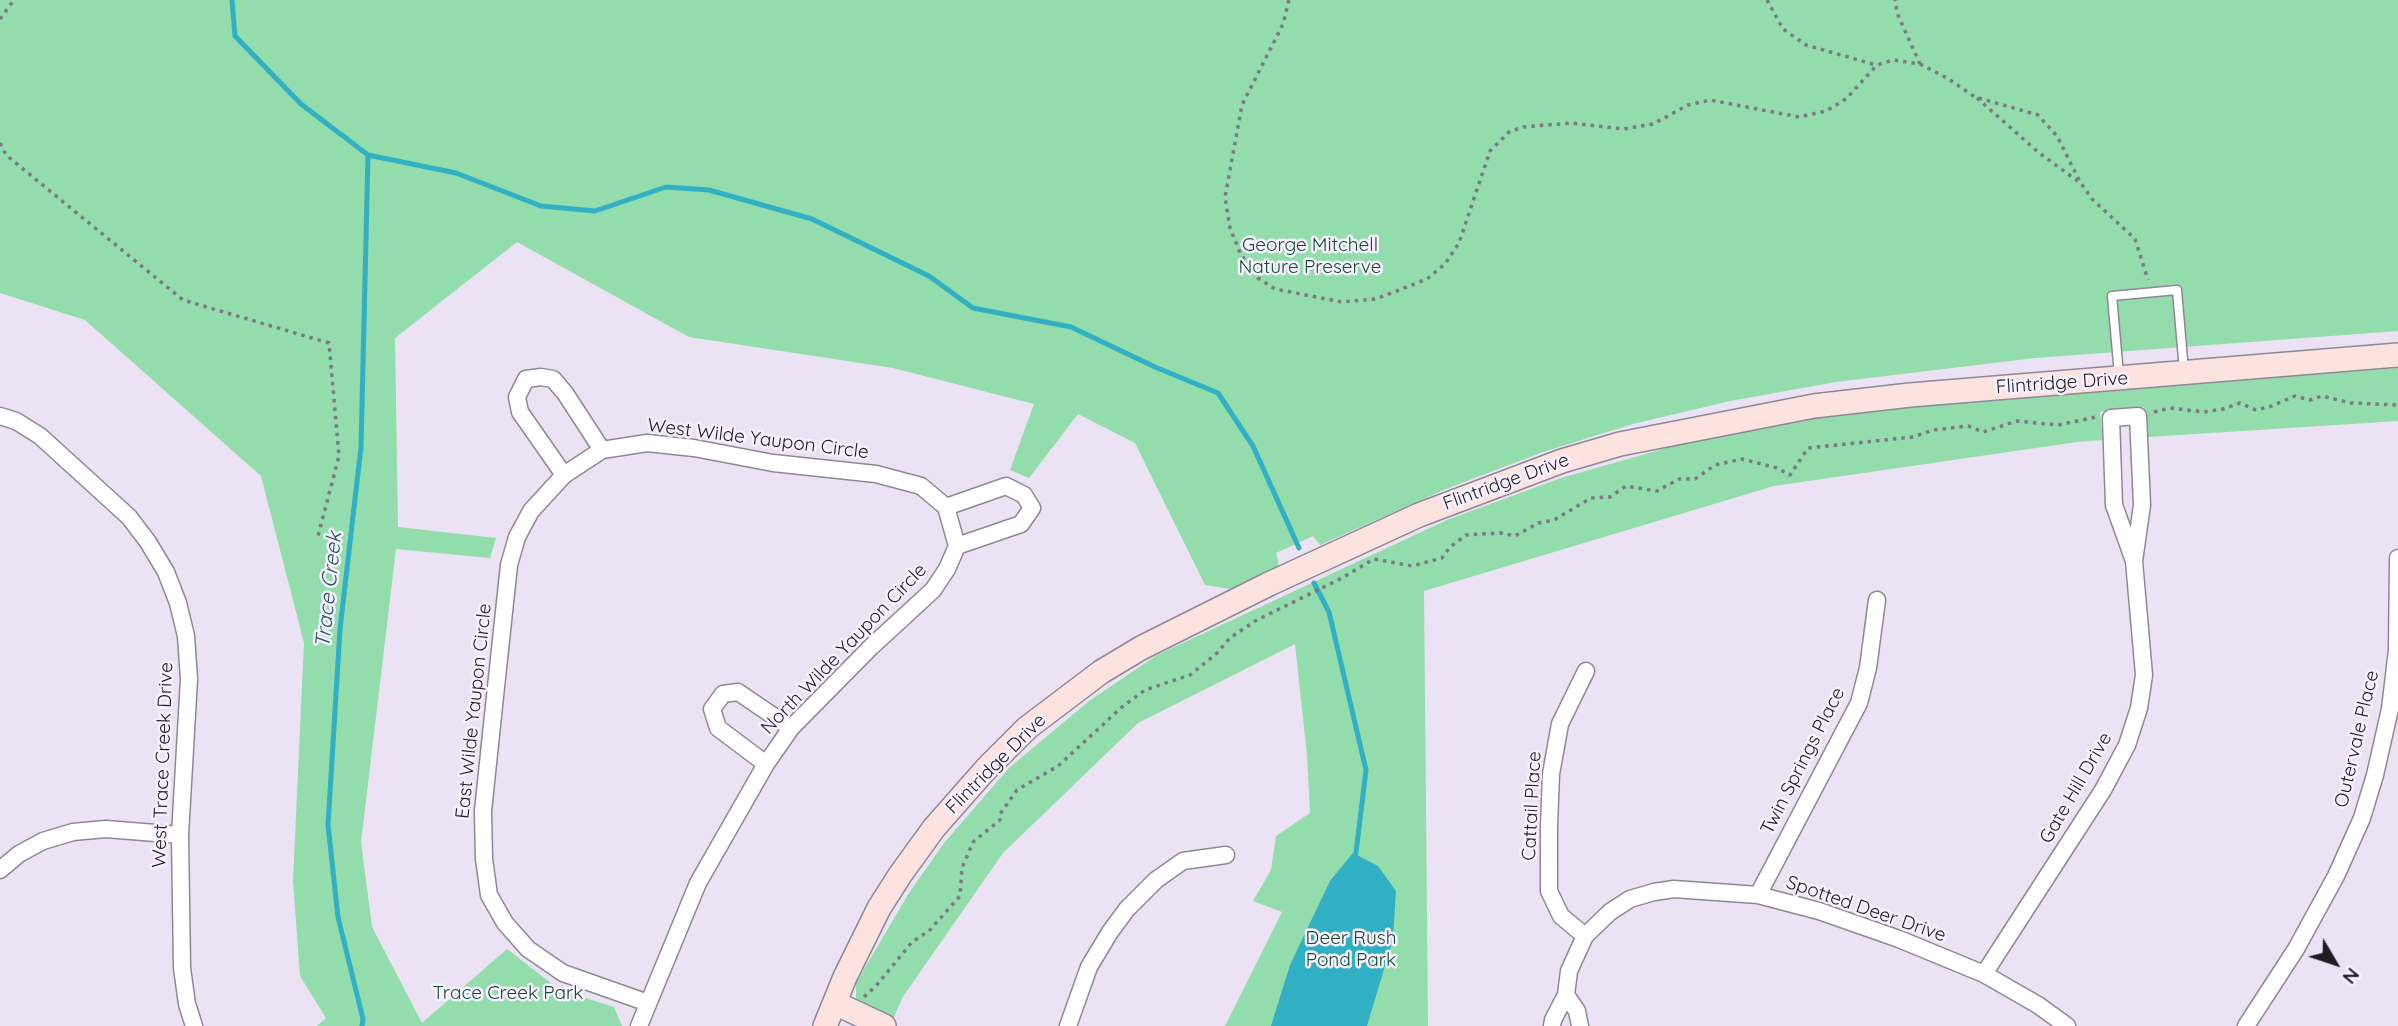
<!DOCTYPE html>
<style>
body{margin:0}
#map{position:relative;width:2398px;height:1026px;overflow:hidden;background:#ebe2f3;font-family:Quicksand,sans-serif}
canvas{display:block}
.north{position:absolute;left:2300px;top:928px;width:70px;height:70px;-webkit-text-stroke:5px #f7f0fe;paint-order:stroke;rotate:129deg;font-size:19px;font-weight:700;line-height:28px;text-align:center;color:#1e1b21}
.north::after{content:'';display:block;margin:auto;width:24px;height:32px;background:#1e1b21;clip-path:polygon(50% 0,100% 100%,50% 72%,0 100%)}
</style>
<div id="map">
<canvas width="2398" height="1026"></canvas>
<div class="north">N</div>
</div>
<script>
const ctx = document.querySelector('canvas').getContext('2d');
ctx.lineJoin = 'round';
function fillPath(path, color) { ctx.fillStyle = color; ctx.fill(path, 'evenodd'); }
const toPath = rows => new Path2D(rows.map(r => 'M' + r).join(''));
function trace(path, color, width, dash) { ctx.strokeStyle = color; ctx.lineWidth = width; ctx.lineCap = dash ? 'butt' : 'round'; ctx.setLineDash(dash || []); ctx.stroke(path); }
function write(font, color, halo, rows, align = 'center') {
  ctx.font = font + ' Quicksand,sans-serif'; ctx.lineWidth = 5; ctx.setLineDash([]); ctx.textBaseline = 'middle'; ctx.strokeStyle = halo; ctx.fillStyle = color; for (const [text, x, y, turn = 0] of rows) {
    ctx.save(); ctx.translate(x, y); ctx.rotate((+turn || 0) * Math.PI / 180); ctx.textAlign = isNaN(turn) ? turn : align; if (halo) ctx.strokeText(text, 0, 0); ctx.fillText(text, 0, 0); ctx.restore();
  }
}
const green = toPath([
 [0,0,2398,0,2398,331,2035,358,1836,382,1730,401,1633,424,1543,452,1446,489,1320,545,1313,536,1276,553,1279,566,1230,589,1205,585,1135,443,1078,414,1029,478,1010,470,1034,404,893,368,689,337,517,242,395,338,398,527,496,538,490,558,396,549,361,842,372,927,422,1023,507,949,560,990,614,1007,622,1026,317,1026,326,1018,300,976,293,881,304,643,261,476,85,320,0,293],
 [2398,368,2398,421,2148,437,2144,407,2100,412,2103,440,2077,442,1774,486,1424,591,1428,1026,1225,1026,1282,912,1253,901,1271,870,1276,836,1310,813,1307,755,1295,644,1138,723,1003,853,902,998,892,1022,863,1009,856,998,856,983,909,893,944,843,1009,768,1089,701,1157,655,1447,520,1561,478,1684,443,1783,423,1900,405]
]);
const water = toPath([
 [1353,853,1378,866,1396,891,1393,939,1367,1026,1271,1026,1290,965,1330,881]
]);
const stream = toPath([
 [232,0,235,36,301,104,368,155,456,173,541,206,595,211,666,187,709,190,812,219,929,276,973,308,1071,327,1155,367,1218,393,1253,446,1299,548],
 [1314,583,1329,612,1366,770,1355,861],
 [362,1026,363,1019,338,917,328,825,340,629,361,447,368,155]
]);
const path = toPath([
 [1289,0,1283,24,1242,105,1225,197,1230,228,1241,255,1258,278,1275,289,1342,302,1376,299,1427,279,1445,264,1459,243,1490,151,1509,132,1523,127,1571,123,1623,129,1653,124,1688,105,1710,100,1799,117,1826,111,1846,99,1877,65,1893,60,1920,64,1897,13,1895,0],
 [1767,0,1783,29,1806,45,1876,65],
 [0,19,14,0],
 [1920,64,1947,78,1975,97,2038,115,2057,136,2080,182,2092,199,2135,239,2148,280],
 [1977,98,2038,152,2079,182],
 [0,143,6,155,183,300,329,343,339,456,318,536],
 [2154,412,2170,408,2204,412,2223,409,2240,403,2256,410,2269,407,2295,396,2310,400,2322,396,2351,403,2398,405],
 [864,997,876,986,912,942,929,931,960,896,962,868,973,842,1000,820,1000,814,1017,790,1058,766,1122,707,1145,690,1190,675,1216,654,1230,638,1255,621,1340,579,1374,559,1412,566,1442,558,1450,547,1466,535,1501,533,1515,536,1538,523,1554,520,1591,498,1610,497,1626,486,1657,491,1679,479,1695,479,1715,465,1742,459,1777,468,1790,475,1808,448,1913,437,1933,430,1968,426,1983,432,2017,421,2058,425,2096,417]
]);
const lane = toPath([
 [2119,375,2112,296,2177,290,2184,371]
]);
const street = toPath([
 [0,416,16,421,40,436,129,517,148,542,166,572,178,603,186,636,189,679,180,835,182,968,187,1004,194,1026],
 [564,475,520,412,517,397,526,379,541,377,553,379,565,393,602,450],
 [946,507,1006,486,1024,495,1032,508,1021,524,957,546],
 [766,764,718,728,712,709,723,694,738,692,791,728],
 [0,870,19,854,43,841,73,832,106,829,180,835],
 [1758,895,1859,703,1868,668,1877,600],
 [1585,936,1561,916,1549,891,1549,826,1551,774,1560,724,1586,671],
 [1984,974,2103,790,2127,745,2139,708,2144,675,2134,561,2142,505,2138,416,2111,418,2114,505,2134,561],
 [1566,995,1577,1011,1580,1026],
 [648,1003,563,973,528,949,505,923,489,895,484,859,483,811,496,687,509,565,517,537,531,511,564,475,602,450,647,443,694,448,773,463,876,474,921,486,946,507],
 [639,1026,698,883,766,764,791,728,871,647,933,590,947,569,957,546,946,507],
 [1068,1026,1089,967,1110,932,1127,909,1156,880,1183,861,1226,855],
 [1552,1026,1553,1020,1566,995,1569,971,1585,936,1610,912,1630,899,1654,892,1674,889,1758,895,1819,911,1899,939,1984,974,2038,1005,2067,1026],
 [2246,1026,2296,949,2336,876,2362,818,2375,775,2390,709,2397,650,2398,558]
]);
const secondary = toPath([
 [835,1003,884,1026],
 [825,1026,845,977,879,908,900,875,934,828,986,769,1027,728,1101,672,1141,648,1269,584,1419,515,1562,461,1620,444,1814,406,1910,395,2398,355]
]);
const parkNames = [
 ["George Mitchell",1310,245],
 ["Nature Preserve",1310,267],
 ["Deer Rush",1351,938],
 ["Pond Park",1351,960],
 ["Trace Creek Park",508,993]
];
const streetNames = [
 ["Flintridge Drive",2062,383,-4],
 ["West Wilde Yaupon Circle",758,439,7],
 ["Flintridge Drive",1506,482,-20],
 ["North Wilde Yaupon Circle",844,649,-46],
 ["East Wilde Yaupon Circle",474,711,-84],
 ["Outervale Place",2357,739,-77],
 ["Twin Springs Place",1803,761,-63],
 ["Flintridge Drive",996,764,-45],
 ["West Trace Creek Drive",163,765,-88],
 ["Gate Hill Drive",2076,788,-60],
 ["Cattail Place",1532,806,-87],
 ["Spotted Deer Drive",1866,909,19]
];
const waterNames = [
 ["Trace Creek",329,590,-84]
];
fillPath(green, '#93dcab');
fillPath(water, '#31afc3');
trace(stream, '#31afc3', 5);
trace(lane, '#8f8796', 11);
trace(street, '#8f8796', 19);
trace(secondary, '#8f8796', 26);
trace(path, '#7e7884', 3.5, [3.5, 5]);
trace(lane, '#fff', 8);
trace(street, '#fff', 16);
trace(secondary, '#fde3df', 23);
write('19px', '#124e2d', '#f7f0fe', parkNames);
write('19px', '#1e1b21', '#f7f0fe', streetNames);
write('italic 21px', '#255760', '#f7f0fe', waterNames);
</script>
